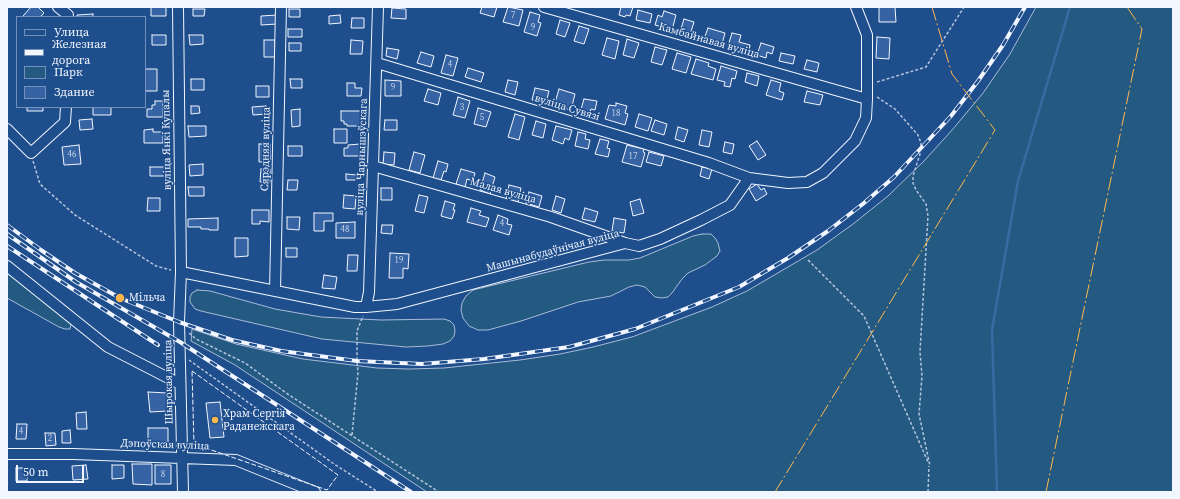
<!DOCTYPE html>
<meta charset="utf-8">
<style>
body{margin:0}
#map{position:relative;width:1180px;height:499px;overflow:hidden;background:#1f4e8c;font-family:"Source Serif 4",serif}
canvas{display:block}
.frame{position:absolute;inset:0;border:8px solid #f2f6ff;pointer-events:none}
.legend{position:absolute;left:16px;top:16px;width:130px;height:92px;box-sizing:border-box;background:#1f4e8c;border:1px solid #7391ba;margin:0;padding:5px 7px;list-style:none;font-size:12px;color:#f2f6ff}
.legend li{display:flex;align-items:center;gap:8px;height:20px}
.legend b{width:20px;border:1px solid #7391ba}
.scale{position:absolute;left:16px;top:465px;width:68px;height:18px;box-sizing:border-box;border:2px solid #f2f6ff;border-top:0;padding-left:5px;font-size:12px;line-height:14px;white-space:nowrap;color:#f2f6ff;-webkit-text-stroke:3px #1f4e8c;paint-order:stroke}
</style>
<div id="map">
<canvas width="1180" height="499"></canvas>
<div class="frame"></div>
<ul class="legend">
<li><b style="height:5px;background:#1f4e8c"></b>Улица</li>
<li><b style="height:5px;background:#f2f6ff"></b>Железная дорога</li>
<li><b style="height:11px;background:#245a82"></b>Парк</li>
<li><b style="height:11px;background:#3563a3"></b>Здание</li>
</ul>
<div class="scale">50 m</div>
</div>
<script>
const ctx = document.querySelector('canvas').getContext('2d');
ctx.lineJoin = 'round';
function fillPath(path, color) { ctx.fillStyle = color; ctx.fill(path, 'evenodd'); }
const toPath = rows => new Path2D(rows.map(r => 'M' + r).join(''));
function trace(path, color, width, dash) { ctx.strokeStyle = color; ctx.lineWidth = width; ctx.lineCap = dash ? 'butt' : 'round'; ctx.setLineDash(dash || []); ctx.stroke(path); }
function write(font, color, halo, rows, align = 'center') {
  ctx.font = font + ' "Source Serif 4",serif'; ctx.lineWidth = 3; ctx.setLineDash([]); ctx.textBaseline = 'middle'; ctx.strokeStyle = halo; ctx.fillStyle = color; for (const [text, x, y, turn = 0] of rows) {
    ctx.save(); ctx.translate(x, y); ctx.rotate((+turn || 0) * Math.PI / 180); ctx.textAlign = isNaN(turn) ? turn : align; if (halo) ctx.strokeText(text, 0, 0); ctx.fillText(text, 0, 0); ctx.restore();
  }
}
const green = toPath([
 [1036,7,1173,7,1173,492,427,492,235,365,191,341,192,329,236,344,303,359,377,368,409,369,444,368,520,360,560,354,593,347,632,337,712,307,747,291,817,250,853,224,888,196,924,161,953,129,983,93,1010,54,1036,7],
 [702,234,711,234,715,238,718,243,720,251,717,256,705,265,688,273,682,279,672,293,668,297,662,298,655,297,645,287,637,285,629,287,611,296,578,302,521,321,488,330,478,330,469,326,463,318,461,310,462,303,466,296,473,290,589,262,604,260,629,260,640,258,693,236,702,234],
 [7,271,68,319,71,324,70,329,65,329,59,327,7,298,7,271],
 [197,290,210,291,275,309,321,317,381,320,444,319,450,321,454,325,455,331,454,336,450,341,443,344,428,346,406,347,322,339,201,311,195,309,190,302,190,297,192,293,197,290]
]);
const stream = toPath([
 [997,492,992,330,1018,181,1070,7]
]);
const building = toPath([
 [31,7,38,7,44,13,40,17,25,17,23,16,31,7],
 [151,7,166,7,166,16,151,16,151,7],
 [482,7,497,7,494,17,480,13,482,7],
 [508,7,523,10,519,26,503,22,508,7],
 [621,7,633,7,630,16,626,15,625,17,619,15,621,7],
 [879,7,895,7,896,22,879,22,879,7],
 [392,8,406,9,406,19,391,18,392,8],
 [193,9,205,9,204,16,193,16,193,9],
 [289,9,300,9,300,17,289,17,289,9],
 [638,10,652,14,650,23,636,20,638,10],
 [664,11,676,15,672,30,655,25,658,15,662,17,664,11],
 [530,12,540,15,538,22,541,23,537,36,524,32,530,12],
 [93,14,93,17,77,17,77,15,93,14],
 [277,15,277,24,261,25,261,16,277,15],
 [340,15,341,23,329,24,329,16,340,15],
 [352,18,364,18,364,28,351,28,352,18],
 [684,19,694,22,690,35,680,32,684,19],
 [560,20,570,23,565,37,556,34,560,20],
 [579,26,589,29,584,44,574,41,579,26],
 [708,28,725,33,722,44,704,39,708,28],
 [288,29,302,29,302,37,288,37,288,29],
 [732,33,741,35,739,42,750,45,749,51,728,46,732,33],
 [152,35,166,35,166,45,152,45,152,35],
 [189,35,203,35,203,44,190,45,189,35],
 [877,37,890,38,889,59,876,58,877,37],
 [607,38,619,41,615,59,602,55,607,38],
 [627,39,639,43,634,58,623,55,627,39],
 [264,40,275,40,275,57,264,57,264,40],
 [351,40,363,41,362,54,350,54,351,40],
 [289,43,301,43,301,51,289,51,289,43],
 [761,43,774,47,772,54,767,52,766,58,757,55,761,43],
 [655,47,667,50,662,65,651,62,655,47],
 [387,48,399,50,397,59,386,56,387,48],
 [421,52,434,56,431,67,417,63,421,52],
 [677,53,691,57,686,73,672,69,677,53],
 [781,53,795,56,793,64,779,61,781,53],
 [446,55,458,58,453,76,441,73,446,55],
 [696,59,709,63,708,66,716,69,713,80,691,74,696,59],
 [807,60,819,63,817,72,804,69,807,60],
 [721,66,737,71,735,79,732,78,730,87,724,86,725,82,717,80,721,66],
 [468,68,484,73,481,82,465,77,468,68],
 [145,69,157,69,157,91,145,91,145,69],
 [747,73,759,76,757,86,745,82,747,73],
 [191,79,204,79,204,90,191,90,191,79],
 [290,79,302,79,302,88,291,88,290,79],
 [385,80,401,81,401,96,385,96,385,80],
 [508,80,518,82,515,95,505,92,508,80],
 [771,80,781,83,779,91,784,93,782,100,766,95,771,80],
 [347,83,355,83,355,88,362,88,361,96,347,96,347,83],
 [256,86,269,86,269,97,256,97,256,86],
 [535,88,549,91,546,103,532,100,535,88],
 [428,89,441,93,438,105,424,101,428,89],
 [559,89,575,94,571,110,554,106,559,89],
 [807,91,823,95,820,105,804,102,807,91],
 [458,97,470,101,465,118,453,115,458,97],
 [584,99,597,101,595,110,591,109,589,115,580,113,584,99],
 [155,101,163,101,163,117,147,117,147,109,152,109,152,105,155,105,155,101],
 [616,103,627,106,625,113,628,114,625,125,605,119,609,105,616,106,616,103],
 [191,106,199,106,200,113,191,114,191,106],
 [266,106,267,114,253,115,252,107,266,106],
 [27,107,43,107,43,111,27,111,27,107],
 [93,107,111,107,111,115,93,115,93,107],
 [478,108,491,112,486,127,474,124,478,108],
 [300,109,300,126,292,127,291,110,300,109],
 [341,111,361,111,361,126,347,126,347,124,344,124,344,121,341,121,341,111],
 [515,114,525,117,519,140,508,137,515,114],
 [639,114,652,118,648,131,635,127,639,114],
 [92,119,93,129,80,130,79,120,92,119],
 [385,120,397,120,397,130,384,130,385,120],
 [655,120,667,124,664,135,651,131,655,120],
 [536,121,546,124,543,138,532,135,536,121],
 [188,126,206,126,206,136,189,137,188,126],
 [556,126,572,130,569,140,565,138,563,144,552,140,556,126],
 [678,127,688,130,684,142,675,139,678,127],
 [153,129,153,132,163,132,163,143,144,143,144,130,153,129],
 [334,129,347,129,347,143,334,143,334,129],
 [702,130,712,132,709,147,699,145,702,130],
 [578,132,586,134,585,139,590,140,588,149,575,146,578,132],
 [600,139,609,141,607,148,610,149,608,157,595,154,600,139],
 [757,141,766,155,758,160,749,146,757,141],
 [725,142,734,144,732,154,723,152,725,142],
 [259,144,270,144,270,162,259,162,259,144],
 [360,144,360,156,344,156,344,148,348,148,348,145,360,144],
 [79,145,81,164,64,165,62,147,79,145],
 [627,145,644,149,643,152,645,153,641,167,622,162,627,145],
 [288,146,302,146,302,156,288,156,288,146],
 [384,152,395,153,394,165,383,164,384,152],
 [414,152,425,155,420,173,409,170,414,152],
 [649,152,664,156,661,166,646,162,649,152],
 [438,161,448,164,446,172,444,171,441,180,433,178,438,161],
 [203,164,203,175,190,176,189,165,203,164],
 [150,167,166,167,166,176,150,176,150,167],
 [702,167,712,169,709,179,700,176,702,167],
 [261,169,270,169,270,182,260,182,261,169],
 [461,169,475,173,473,181,467,179,465,187,456,184,461,169],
 [485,173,495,177,490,194,480,190,485,173],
 [346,174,357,175,357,180,346,180,346,174],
 [288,180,298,180,297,190,287,190,288,180],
 [757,184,761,190,764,188,767,194,756,201,749,189,757,184],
 [509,185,521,188,518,202,506,199,509,185],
 [188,187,204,187,204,196,189,196,188,187],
 [381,188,392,188,392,200,381,200,381,188],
 [529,192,542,196,539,207,526,203,529,192],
 [344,195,356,196,355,209,343,208,344,195],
 [419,195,428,197,424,213,415,211,419,195],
 [556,196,565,199,561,213,552,210,556,196],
 [148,198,160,198,160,211,147,211,148,198],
 [640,199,644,213,633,216,630,202,640,199],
 [445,201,455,204,453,210,455,210,452,219,441,216,445,201],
 [471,208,481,211,479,215,489,218,486,227,467,222,471,208],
 [585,208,598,212,595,222,582,219,585,208],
 [252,210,269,210,269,222,260,221,260,224,252,224,252,210],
 [314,213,333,213,333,221,324,221,324,231,314,231,314,213],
 [498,215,508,219,507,224,512,225,509,235,493,230,498,215],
 [287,217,300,217,299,230,287,229,287,217],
 [218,218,218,230,209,230,209,229,201,229,201,227,188,227,188,219,218,218],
 [614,218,626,220,624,233,612,231,614,218],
 [355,222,355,238,336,238,336,223,355,222],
 [382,225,393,225,392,234,381,233,382,225],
 [235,238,248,238,248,256,235,257,235,238],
 [286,248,297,248,297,257,286,257,286,248],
 [390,253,409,254,408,269,403,268,403,278,389,278,390,253],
 [348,255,358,255,357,271,347,271,348,255],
 [324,275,337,277,335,289,322,288,324,275],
 [148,392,168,393,168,411,150,412,148,392],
 [220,402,224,437,210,438,206,403,220,402],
 [86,412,87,429,77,429,76,413,86,412],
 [17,424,27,424,26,439,16,439,17,424],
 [148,428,168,428,168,445,148,445,148,428],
 [70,430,71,443,62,443,62,431,70,430],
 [45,433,55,433,56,445,46,446,45,433],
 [132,464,152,464,152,485,133,484,132,464],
 [86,465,88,479,73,480,72,466,86,465],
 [112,465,124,465,124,478,112,479,112,465],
 [155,465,171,465,171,484,155,484,155,465],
 [16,468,27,468,27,481,16,481,16,468]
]);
const path = toPath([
 [877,82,926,67,964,7],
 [877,97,895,109,918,135,921,143,920,154,913,176,913,183,916,190,926,204,928,216,920,352,922,376,919,414,930,466],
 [33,161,40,184,75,215,156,266,171,270],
 [808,260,864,316,928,462],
 [189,333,196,339,245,363,289,395,439,492],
 [189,360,334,464,378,492],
 [352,435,358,373,357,361,357,331,363,316],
 [928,492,929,466]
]);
const minor = toPath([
 [58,7,68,15],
 [178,7,181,272,179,322,183,492],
 [544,7,867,99],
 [377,63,709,163,749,178],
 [7,129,31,153,65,122,66,107],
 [373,166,551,217,625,243],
 [7,266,108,347,180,384],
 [181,272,355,307,366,307,397,304,625,243,639,246,660,239,701,220,730,205,749,178,788,183,807,182,823,173,855,141,866,118,867,99,867,35,856,7],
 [275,291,281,7],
 [366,307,369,292,373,166,378,7],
 [7,454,73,454,236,460,315,492]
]);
const rail = toPath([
 [7,225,41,250,75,273,120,298,179,322,232,340,281,351,357,361,422,364,484,359,569,347,635,329,739,287,788,258,828,231,864,203,894,177,951,116,978,81,1003,45,1025,7],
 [7,234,76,282,180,342,411,492],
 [7,246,158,345]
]);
const fence = toPath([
 [192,371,338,475,327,490,194,444,192,371]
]);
const power = toPath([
 [775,492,995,130,952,74,932,7],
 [1046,492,1142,29,1127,7]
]);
const markers = [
 [120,298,5,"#ffb74d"],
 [215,420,4,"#ffb74d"]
];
const numberNames = [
 ["7",513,16],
 ["9",533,28],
 ["4",450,65],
 ["9",393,88],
 ["3",462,108],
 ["18",616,114],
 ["5",482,118],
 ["46",72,155],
 ["17",633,157],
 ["4",502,224],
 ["48",345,230],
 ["19",399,261],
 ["4",21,432],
 ["2",50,439],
 ["8",163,475]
];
const streetNames = [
 ["Камбайнавая вуліца",709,41,16],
 ["вуліца Сувязі",567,108,17],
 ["вуліца Янкі Купалы",167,140,-91],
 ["Сярэдняя вуліца",266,149,-89],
 ["вуліца Чарнышэўскага",362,157,-88],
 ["Малая вуліца",503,191,16],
 ["Машынабудаўнічая вуліца",553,251,-15],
 ["Шырокая вуліца",169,382,-91],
 ["Дэпоўская вуліца",165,445,2]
];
const poiNames = [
 ["Мільча",129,298],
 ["Храм Сергія",223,414],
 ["Раданежскага",223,427]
];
fillPath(green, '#245a82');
trace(green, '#a8bbd7', 1);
trace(stream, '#3b69a3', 2.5);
fillPath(building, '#3563a3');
trace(building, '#f2f6ff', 1);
trace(minor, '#f2f6ff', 12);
trace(path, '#b3c4dc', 1.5, [3, 2]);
trace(minor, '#1f4e8c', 10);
trace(rail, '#f2f6ff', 4);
trace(rail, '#1f4e8c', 2.5, [8]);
trace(fence, '#f2f6ff', 1, [5, 2]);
trace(power, '#ffb74d', 1, [14, 3, 2, 3]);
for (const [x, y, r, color] of markers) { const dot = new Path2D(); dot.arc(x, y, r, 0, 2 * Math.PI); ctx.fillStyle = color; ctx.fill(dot); trace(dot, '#1f4e8c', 1.5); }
write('9px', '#c3d1e8', null, numberNames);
write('11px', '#f2f6ff', '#1f4e8c', streetNames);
write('11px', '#f2f6ff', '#1f4e8c', poiNames, 'left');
</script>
